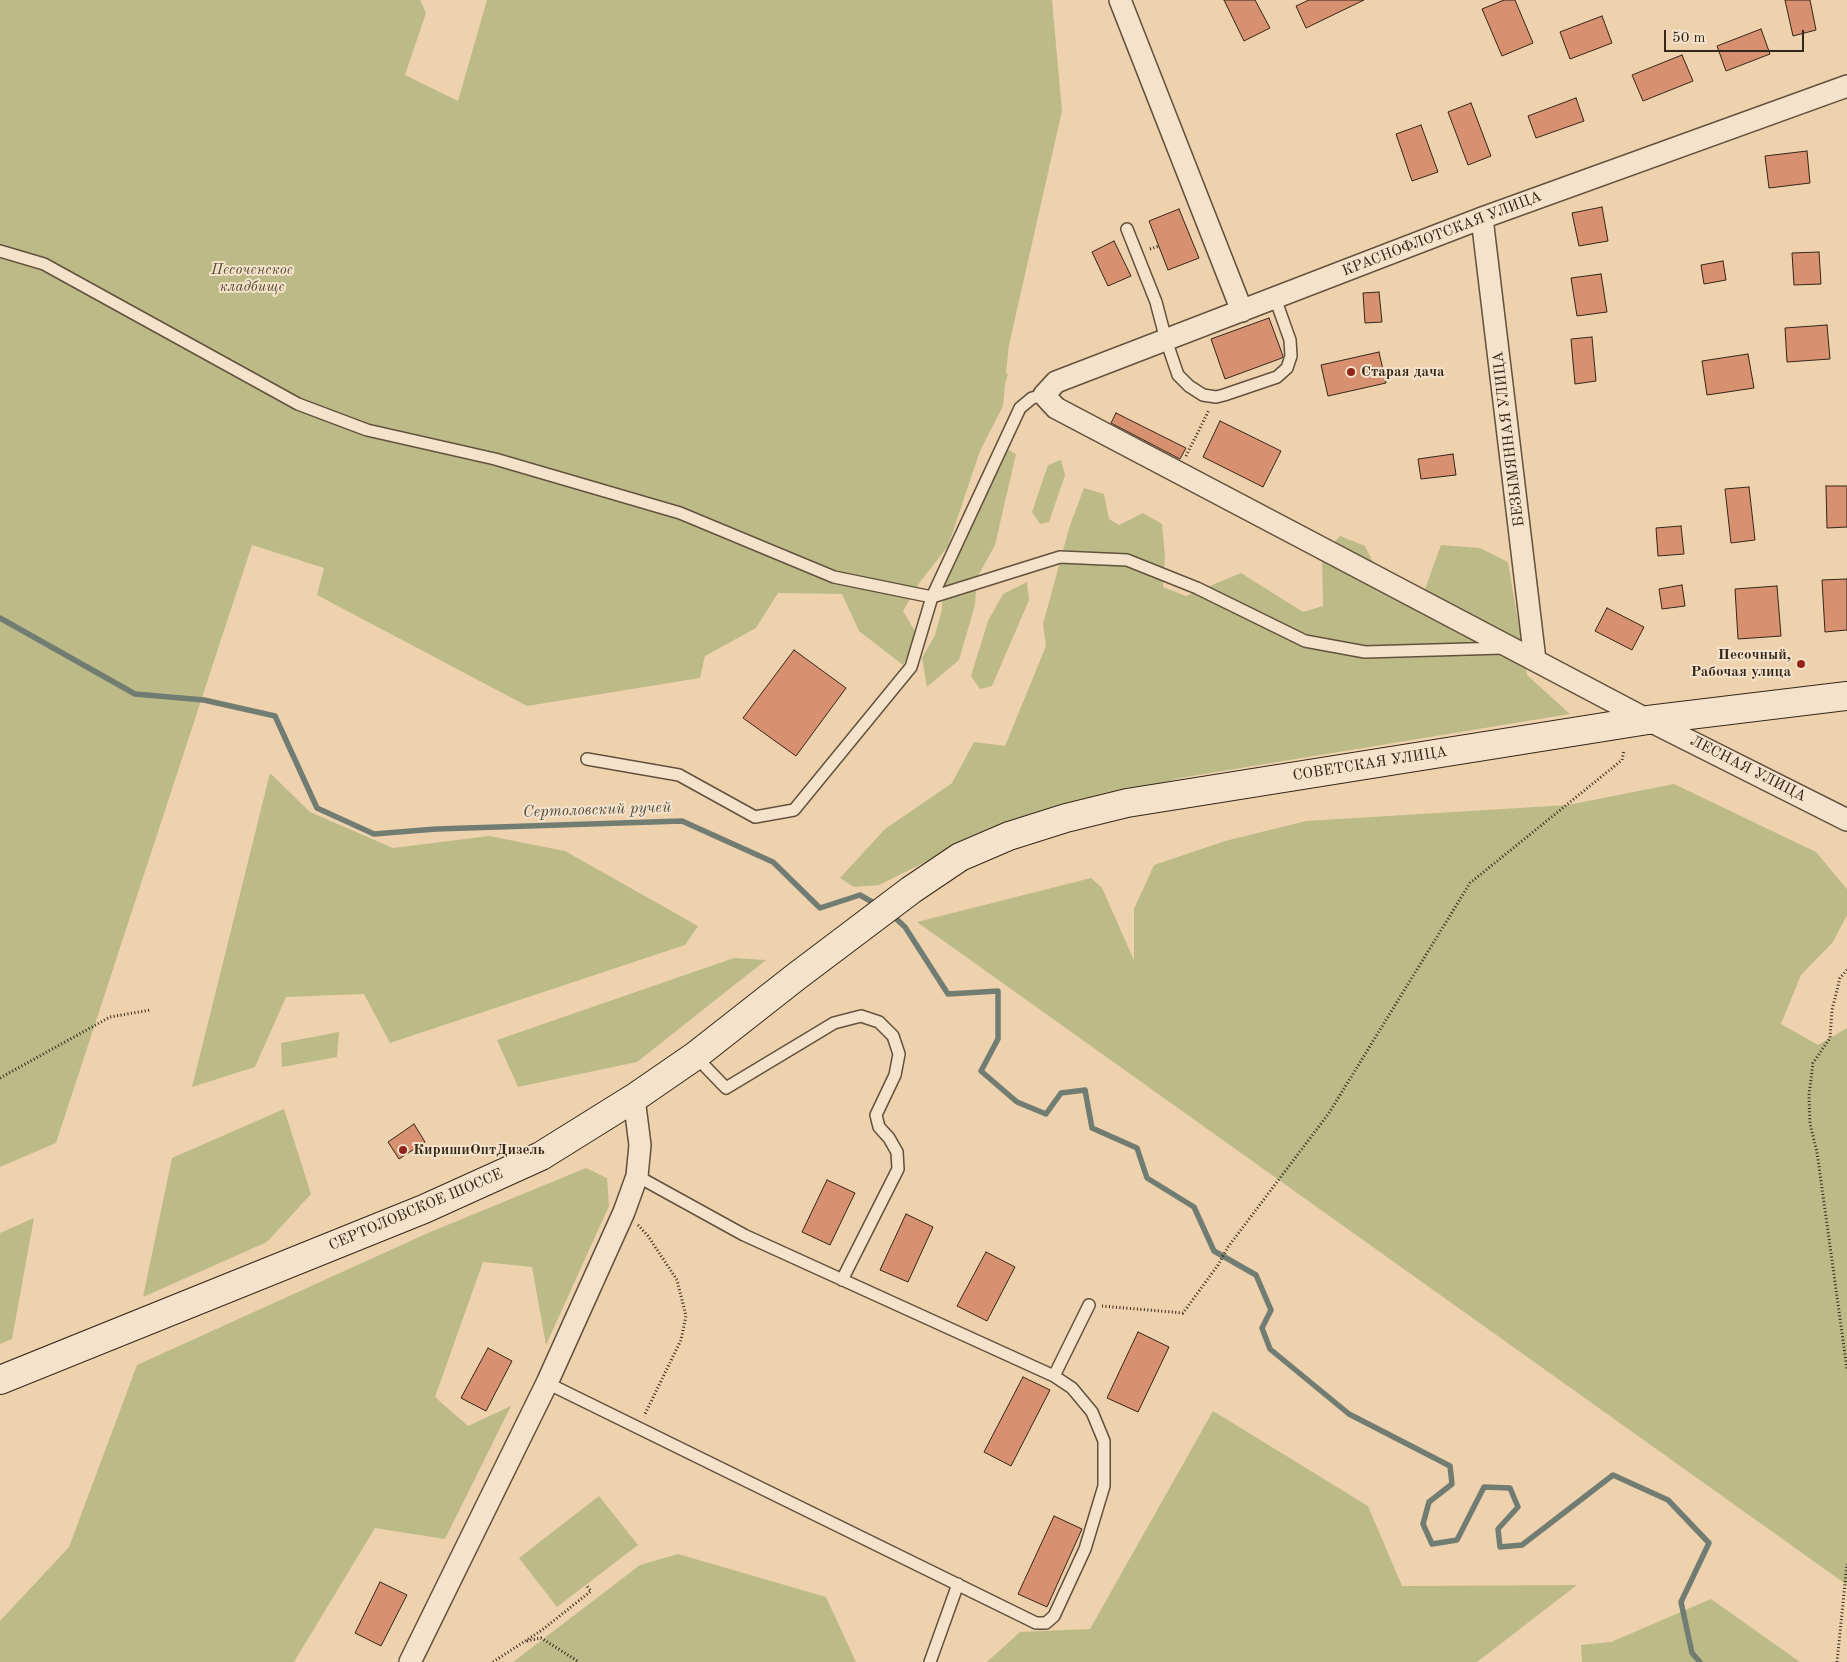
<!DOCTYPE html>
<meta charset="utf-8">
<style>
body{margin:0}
#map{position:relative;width:1847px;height:1662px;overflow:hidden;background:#eed2ad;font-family:"Old Standard TT",serif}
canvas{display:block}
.scale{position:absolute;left:1664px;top:30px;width:140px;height:22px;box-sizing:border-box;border:2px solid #342618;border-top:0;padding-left:6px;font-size:15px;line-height:18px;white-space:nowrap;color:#342618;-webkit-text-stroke:4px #f4e2ca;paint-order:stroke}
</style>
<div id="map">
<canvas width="1847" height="1662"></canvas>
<div class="scale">50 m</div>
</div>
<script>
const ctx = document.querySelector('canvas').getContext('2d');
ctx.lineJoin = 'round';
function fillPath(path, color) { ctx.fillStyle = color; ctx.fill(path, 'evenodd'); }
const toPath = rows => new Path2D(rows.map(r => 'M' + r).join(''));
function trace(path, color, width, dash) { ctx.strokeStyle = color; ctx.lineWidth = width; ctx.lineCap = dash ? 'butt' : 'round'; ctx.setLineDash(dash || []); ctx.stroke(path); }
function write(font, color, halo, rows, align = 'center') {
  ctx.font = font + ' "Old Standard TT",serif'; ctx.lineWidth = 4; ctx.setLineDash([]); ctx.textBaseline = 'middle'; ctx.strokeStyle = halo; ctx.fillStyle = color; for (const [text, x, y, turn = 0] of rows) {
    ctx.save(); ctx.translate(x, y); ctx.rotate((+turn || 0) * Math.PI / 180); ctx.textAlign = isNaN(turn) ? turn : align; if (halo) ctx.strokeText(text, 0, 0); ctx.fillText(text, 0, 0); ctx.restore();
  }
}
const green = toPath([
 [0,0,420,0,426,13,405,75,458,101,487,0,1052,0,1062,111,1009,345,1006,373,1008,374,1005,384,1003,406,980,451,948,546,920,582,903,611,919,638,903,665,859,631,842,594,778,593,756,628,705,656,700,678,527,706,317,595,324,568,252,545,56,1143,0,1167],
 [1006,448,1016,454,995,545,977,578,975,605,959,660,927,687,922,658,935,635,942,609,943,574],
 [1061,460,1065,475,1049,522,1040,524,1032,512,1048,465],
 [1084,488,1104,494,1109,519,1119,525,1143,513,1162,524,1165,556,1163,587,1186,596,1241,573,1303,612,1323,606,1322,555,1340,536,1365,546,1385,587,1424,592,1441,545,1480,548,1508,562,1527,675,1570,714,1180,778,986,832,879,885,854,887,840,878,885,829,952,783,974,742,1005,746,1046,646,1043,624,1070,525],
 [1027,582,1029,600,992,686,980,689,971,676,988,621,1003,594],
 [270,773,310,812,393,848,489,836,565,851,698,926,685,945,390,1043,364,994,286,997,255,1067,192,1087],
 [1674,784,1816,852,1847,889,1847,915,1833,942,1801,975,1781,1024,1818,1045,1847,1028,1847,1585,917,922,1091,878,1102,888,1134,960,1134,909,1154,865,1225,841,1306,821,1568,805],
 [734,958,766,960,637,1062,518,1087,497,1040],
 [339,1032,337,1057,282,1067,281,1043],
 [284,1109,311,1194,267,1242,143,1297,172,1158],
 [586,1168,607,1178,609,1206,546,1345,532,1267,483,1262,435,1397,468,1426,511,1406,445,1539,375,1528,294,1662,0,1662,0,1621,69,1547,137,1365,428,1233],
 [34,1218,12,1339,0,1344,0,1233],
 [1213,1411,1368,1506,1402,1586,1577,1585,1477,1662,987,1662,1020,1632,1090,1629],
 [599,1496,638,1545,557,1607,519,1558],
 [678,1554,826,1597,856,1662,513,1662,640,1565],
 [1711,1599,1800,1662,1582,1662,1581,1645,1611,1642]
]);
const stream = toPath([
 [0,618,135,694,204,700,275,716,317,808,374,834,436,829,682,821,773,862,820,908,860,895,879,906],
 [891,914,905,927,948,994,998,991,998,1039,981,1071,1017,1102,1046,1114,1061,1093,1085,1090,1092,1128,1137,1148,1147,1178,1194,1207,1214,1251,1256,1275,1271,1310,1262,1328,1270,1349,1349,1414,1450,1466,1452,1484,1429,1502,1423,1524,1432,1544,1457,1540,1484,1487,1510,1488,1518,1507,1498,1529,1500,1547,1522,1545,1613,1475,1668,1500,1709,1543,1681,1602,1692,1653,1700,1662]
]);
const building = toPath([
 [1224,0,1255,0,1270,28,1244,41,1224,0],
 [1309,0,1364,0,1306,28,1296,6,1309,0],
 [1504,0,1515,0,1533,43,1502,56,1482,9,1504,0],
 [1785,0,1810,0,1816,30,1793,36,1785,0],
 [1602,16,1612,43,1570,59,1560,32,1602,16],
 [1761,29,1770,54,1726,71,1717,46,1761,29],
 [1682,55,1693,81,1643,101,1632,75,1682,55],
 [1576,98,1584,121,1536,138,1528,116,1576,98],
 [1471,103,1491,156,1468,165,1448,112,1471,103],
 [1421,125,1438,172,1412,181,1396,134,1421,125],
 [1807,151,1810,183,1769,188,1765,156,1807,151],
 [1602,207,1608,241,1579,246,1572,213,1602,207],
 [1179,209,1199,258,1168,270,1149,221,1179,209],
 [1114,241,1131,276,1108,286,1092,252,1114,241],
 [1819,252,1821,284,1794,285,1792,253,1819,252],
 [1723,261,1726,280,1704,284,1701,265,1723,261],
 [1601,274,1607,312,1577,316,1571,278,1601,274],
 [1379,292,1382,322,1365,323,1363,293,1379,292],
 [1269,318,1283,356,1282,358,1225,379,1211,339,1269,318],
 [1827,325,1830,359,1787,362,1785,328,1827,325],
 [1592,337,1596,381,1575,384,1571,339,1592,337],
 [1379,352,1386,383,1328,396,1321,365,1379,352],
 [1748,354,1754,388,1707,395,1702,361,1748,354],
 [1116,413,1186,448,1180,459,1111,423,1116,413],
 [1220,421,1281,451,1263,487,1203,457,1220,421],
 [1453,454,1456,475,1421,479,1418,459,1453,454],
 [1826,486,1847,486,1847,527,1827,528,1826,486],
 [1749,487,1755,540,1731,543,1725,489,1749,487],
 [1681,526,1684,554,1658,556,1656,528,1681,526],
 [1847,579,1847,630,1825,632,1822,580,1847,579],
 [1682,585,1685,606,1662,609,1659,589,1682,585],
 [1777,586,1781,636,1738,639,1735,589,1777,586],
 [1607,608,1644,627,1632,650,1595,631,1607,608],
 [794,650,846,688,796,756,743,718,794,650],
 [414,1124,425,1142,399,1159,388,1142,414,1124],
 [827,1180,855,1193,830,1245,802,1232,827,1180],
 [906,1214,933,1227,908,1282,880,1270,906,1214],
 [986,1252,1015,1267,987,1321,957,1306,986,1252],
 [1138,1332,1169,1347,1138,1412,1107,1398,1138,1332],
 [488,1348,512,1361,486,1411,461,1398,488,1348],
 [1023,1377,1050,1390,1011,1466,984,1452,1023,1377],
 [1054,1516,1082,1529,1047,1607,1018,1594,1054,1516],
 [380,1582,407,1595,381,1646,355,1633,380,1582]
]);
const path = toPath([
 [1150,249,1159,246],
 [1186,456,1209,410],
 [1847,970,1840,978,1832,1010,1830,1038,1813,1063,1809,1095,1810,1124,1817,1152,1847,1369],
 [0,1078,110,1017,150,1010],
 [638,1225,648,1236,677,1280,686,1316,681,1340,644,1416],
 [1102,1306,1183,1313,1218,1265,1228,1247,1329,1113,1470,883,1622,760,1624,750],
 [527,1641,541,1638,579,1662],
 [493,1662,542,1630,591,1591,586,1585],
 [1837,1662,1847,1564]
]);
const service = toPath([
 [1127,229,1156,302,1166,340,1178,375,1189,386,1203,395,1216,397,1224,395,1277,377,1287,368,1291,356,1290,340,1275,298],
 [0,251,44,264,298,404,367,430,495,459,680,513,834,577,932,597,1060,557,1127,560,1197,588,1305,641,1365,652,1503,648],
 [587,759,679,775,755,817,794,810,911,667,932,597,1020,408,1032,398,1044,395],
 [695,1056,726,1088,834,1023,861,1016,879,1022,893,1036,899,1054,895,1075,876,1115,879,1127,889,1138,897,1152,898,1169,842,1280],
 [1054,1376,1089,1305],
 [547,1383,1036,1623,1046,1623,1054,1616,1085,1549,1104,1486,1104,1441,1092,1412,1072,1388,1054,1376,744,1235,637,1176],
 [930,1662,958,1584]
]);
const minor = toPath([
 [1120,0,1242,311],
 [1847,86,1482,218,1056,382,1044,395,1056,408,1648,720,1847,820],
 [1482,218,1535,660],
 [410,1662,547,1383,624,1212,637,1176,640,1145,634,1098]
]);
const secondary = toPath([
 [0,1380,424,1209,541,1156,634,1098,695,1056,797,976,911,890,960,857,1009,836,1066,818,1127,803,1648,720,1847,696]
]);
const markers = [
 [1351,372,5,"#8f2418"],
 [1801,664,5,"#8f2418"],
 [403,1150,5,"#8f2418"]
];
const streetNames = [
 ["КРАСНОФЛОТСКАЯ УЛИЦА",1442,234,-21],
 ["БЕЗЫМЯННАЯ УЛИЦА",1509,439,-97],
 ["СОВЕТСКАЯ УЛИЦА",1370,764,-9],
 ["ЛЕСНАЯ УЛИЦА",1748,769,27],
 ["СЕРТОЛОВСКОЕ ШОССЕ",416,1210,-23]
];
const parkNames = [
 ["Песоченское",252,270],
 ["кладбище",252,287]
];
const poiNames = [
 ["Старая дача",1361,372],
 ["Песочный,",1791,655,"right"],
 ["Рабочая улица",1791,672,"right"],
 ["КиришиОптДизель",413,1150]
];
const waterNames = [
 ["Сертоловский ручей",597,810,-2]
];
fillPath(green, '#bcbb88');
trace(stream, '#717c73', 5.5);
fillPath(building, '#d79070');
trace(building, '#342618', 1);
trace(service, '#62513d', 14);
trace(minor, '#62513d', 24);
trace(secondary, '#342618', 30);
trace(path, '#342618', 3, [1, 2.5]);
trace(service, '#f4e2ca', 11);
trace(minor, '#f4e2ca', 21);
trace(secondary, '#f4e2ca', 28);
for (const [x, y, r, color] of markers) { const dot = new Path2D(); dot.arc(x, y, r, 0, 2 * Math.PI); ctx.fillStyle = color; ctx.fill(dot); trace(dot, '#f4e2ca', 2); }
write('15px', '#342618', '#f4e2ca', streetNames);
write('italic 15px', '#564b34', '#f4e2ca', parkNames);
write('bold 15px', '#342618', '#f4e2ca', poiNames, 'left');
write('italic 16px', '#4e4a3e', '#f4e2ca', waterNames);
</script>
